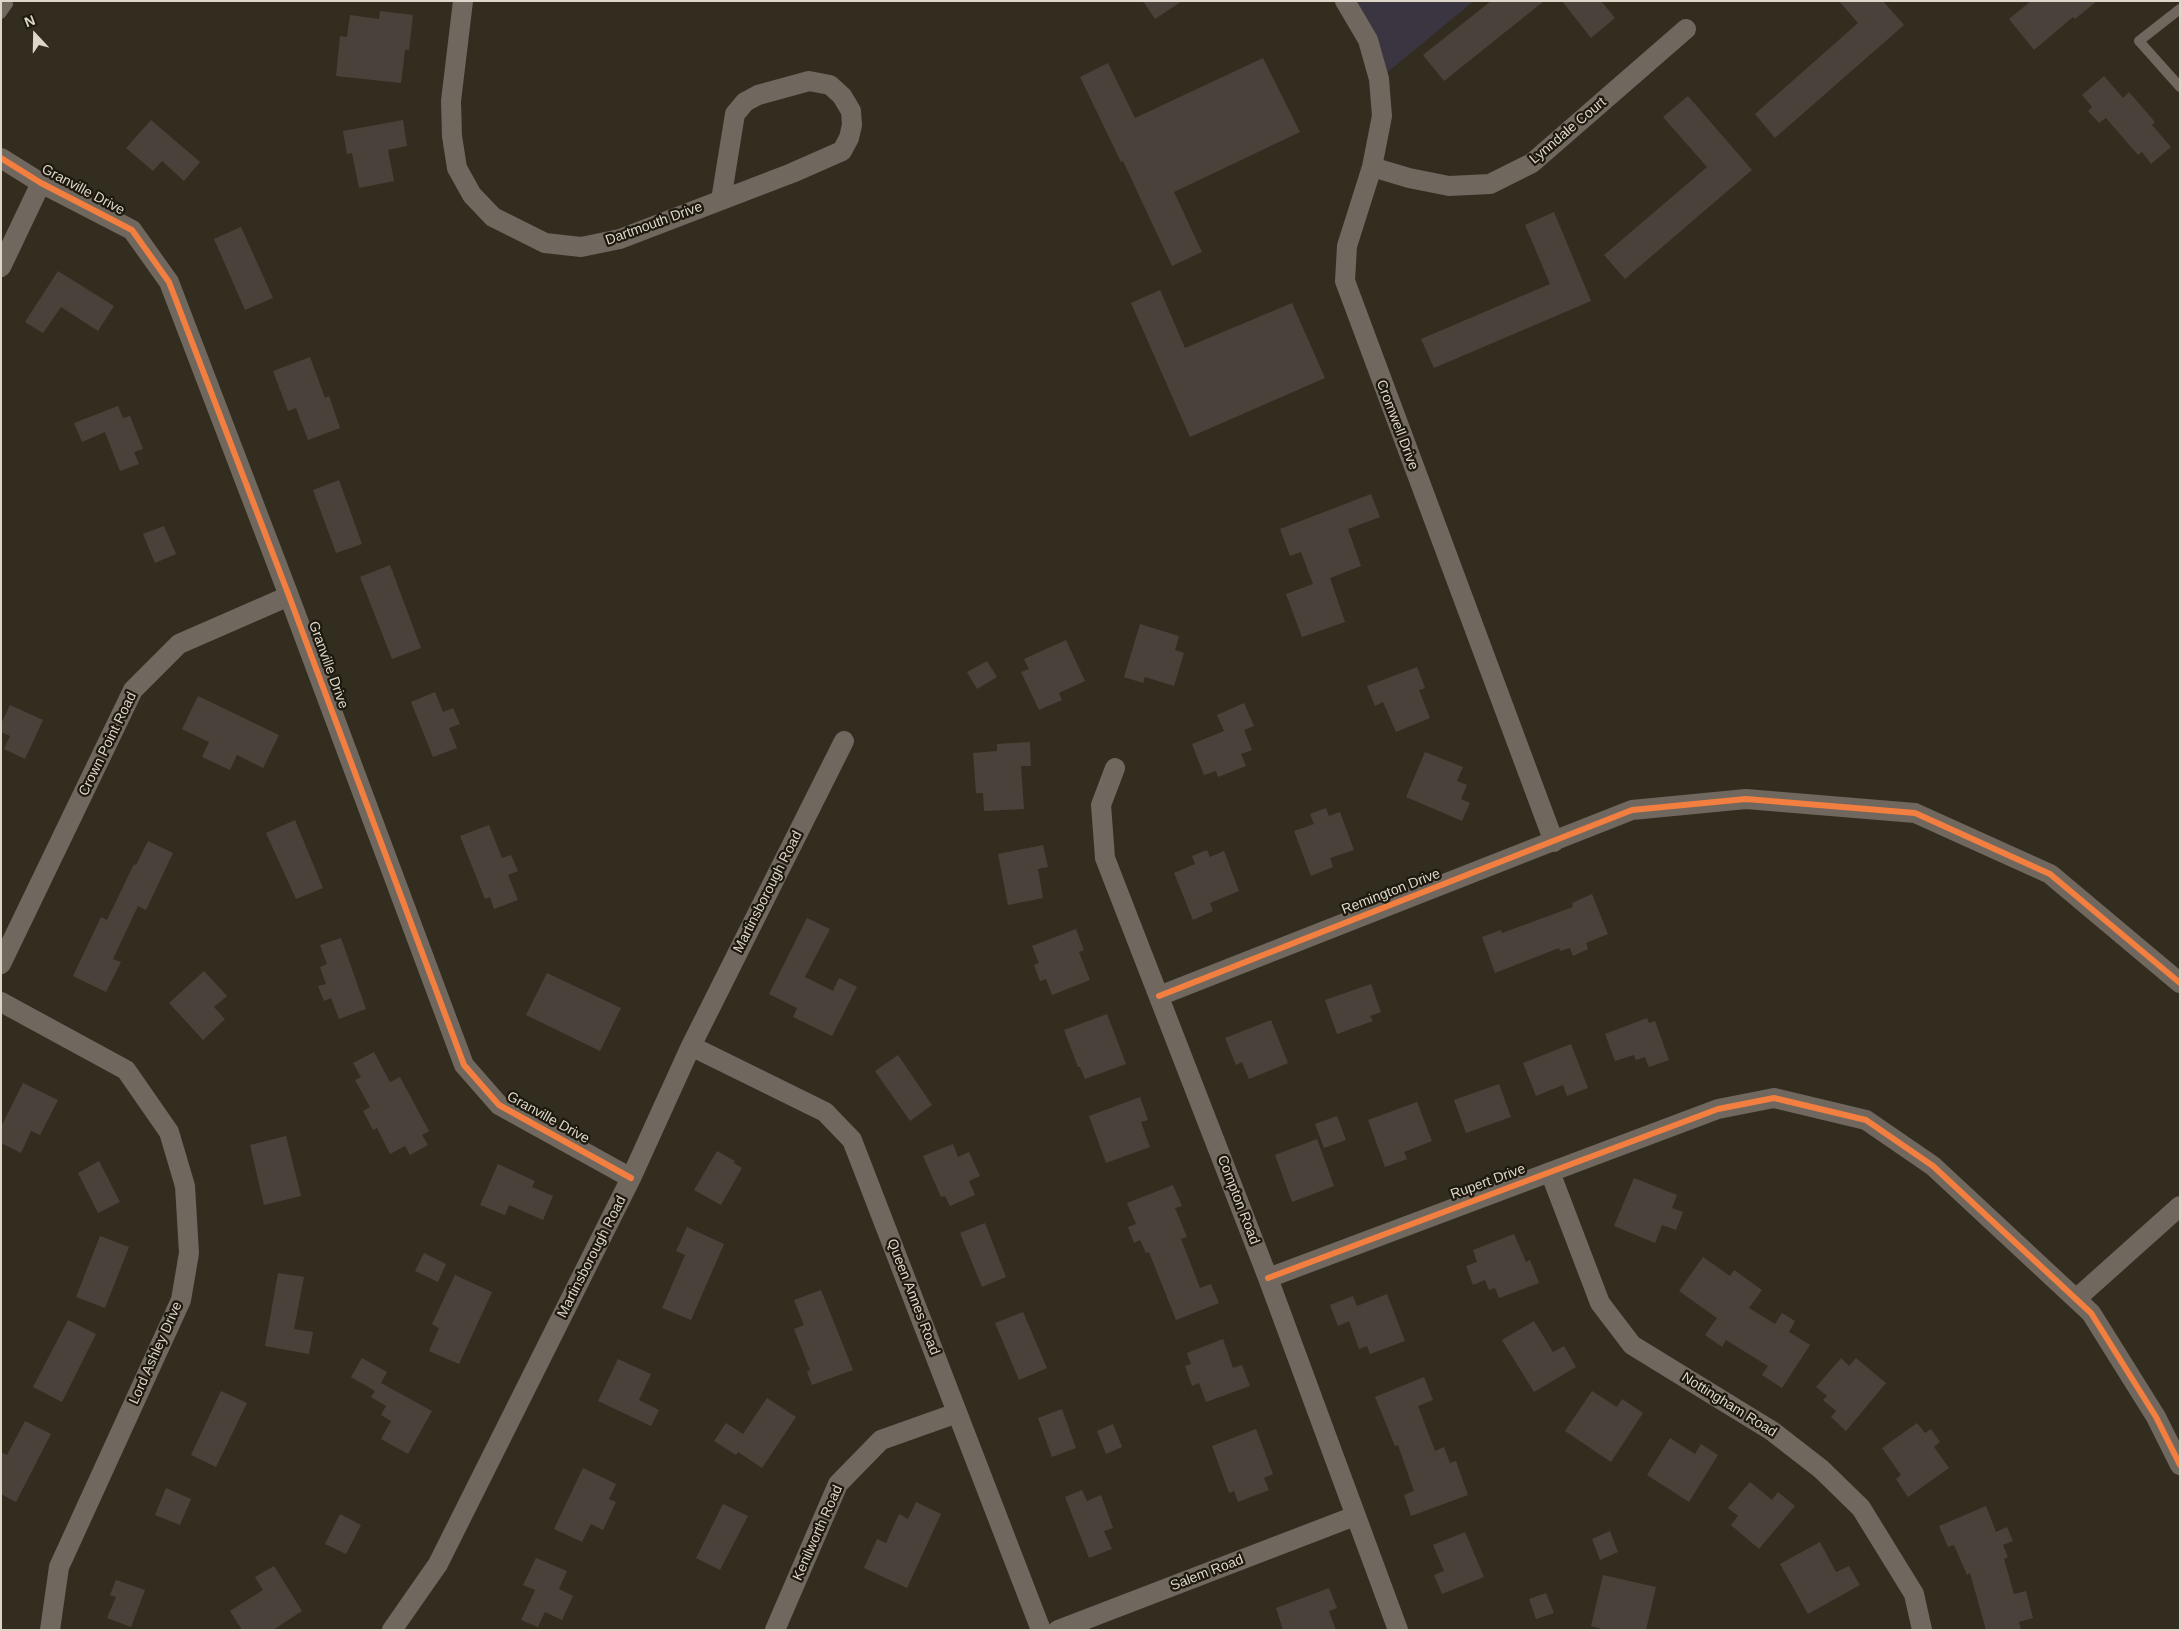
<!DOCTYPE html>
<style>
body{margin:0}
#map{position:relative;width:2181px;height:1631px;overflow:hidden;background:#332d20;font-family:Helvetica,sans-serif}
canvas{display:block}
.frame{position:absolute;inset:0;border:2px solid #ded7c9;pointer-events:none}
.north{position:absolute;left:10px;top:10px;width:50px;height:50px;-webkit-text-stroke:4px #1e190f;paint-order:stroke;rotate:339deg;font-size:14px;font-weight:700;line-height:20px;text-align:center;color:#ded7c9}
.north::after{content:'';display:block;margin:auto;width:18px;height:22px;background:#ded7c9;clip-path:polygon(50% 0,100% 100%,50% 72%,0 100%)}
</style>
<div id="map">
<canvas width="2181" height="1631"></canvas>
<div class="frame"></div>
<div class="north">N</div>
</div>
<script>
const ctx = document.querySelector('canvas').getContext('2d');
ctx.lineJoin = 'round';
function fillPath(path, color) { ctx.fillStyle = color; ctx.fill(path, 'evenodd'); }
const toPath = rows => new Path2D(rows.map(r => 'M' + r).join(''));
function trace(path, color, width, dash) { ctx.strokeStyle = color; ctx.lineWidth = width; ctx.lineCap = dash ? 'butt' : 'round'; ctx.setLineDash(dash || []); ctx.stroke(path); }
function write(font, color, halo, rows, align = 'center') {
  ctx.font = font + ' Helvetica,sans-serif'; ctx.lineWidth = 4.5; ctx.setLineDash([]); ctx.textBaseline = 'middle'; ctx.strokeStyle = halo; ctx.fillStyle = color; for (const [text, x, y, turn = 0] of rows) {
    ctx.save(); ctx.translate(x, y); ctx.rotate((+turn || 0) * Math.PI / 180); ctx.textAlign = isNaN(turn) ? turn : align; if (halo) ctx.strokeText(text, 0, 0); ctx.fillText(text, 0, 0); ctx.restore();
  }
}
const commercial = toPath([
 [1345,1,1474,1,1379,79]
]);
const building = toPath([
 [1143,1,1182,1,1155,19],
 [1491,1,1544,1,1444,81,1423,55],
 [1562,1,1601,1,1615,18,1591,38],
 [1839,1,1883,1,1904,25,1775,138,1755,114,1858,23],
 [2031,1,2097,1,2075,19,2073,17,2034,50,2009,19],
 [380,11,413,15,409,50,405,50,401,83,336,76,340,36,347,37,350,15,379,19],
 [1263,58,1300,132,1174,192,1202,252,1172,266,1123,161,1121,162,1080,77,1108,63,1135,118],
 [2104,76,2123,98,2129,92,2155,122,2152,125,2171,147,2151,164,2142,152,2138,155,2106,118,2099,123,2088,111,2092,107,2082,95],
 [1688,96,1752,170,1625,279,1604,255,1707,167,1663,117],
 [151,120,200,162,184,181,162,161,153,171,126,148],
 [403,120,407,146,388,150,394,181,359,188,352,153,347,154,343,131],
 [1554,212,1591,301,1434,368,1421,339,1550,284,1525,225],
 [241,227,273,298,245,310,214,239],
 [58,271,114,306,98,331,61,307,43,333,25,322],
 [1160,290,1185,348,1292,303,1325,378,1190,437,1131,303],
 [310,357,325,398,329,396,340,428,308,440,296,408,288,411,273,371],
 [118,406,123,418,130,416,143,449,134,452,139,464,120,471,105,432,82,442,74,423],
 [339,480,362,544,336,553,313,490],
 [1371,494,1380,517,1348,529,1361,566,1330,578,1345,622,1302,637,1286,594,1313,584,1301,552,1290,556,1280,529],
 [164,526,176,554,155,563,143,534],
 [390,565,421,648,392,659,360,577],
 [1140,624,1179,636,1175,650,1184,653,1174,686,1145,677,1143,683,1124,677],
 [1066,640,1085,681,1059,693,1062,700,1039,710,1021,672,1029,669,1024,659],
 [987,661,997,677,977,689,967,672],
 [1417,667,1425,688,1419,690,1430,718,1396,732,1383,702,1375,706,1367,686],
 [435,692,443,712,453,708,460,724,449,728,457,748,433,757,411,702],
 [198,696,279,735,263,768,237,755,230,770,202,757,209,742,182,729],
 [1244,703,1254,726,1244,730,1252,750,1241,754,1246,766,1218,777,1216,771,1204,775,1192,744,1224,731,1217,715],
 [10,705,43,720,25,759,4,749,10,736,1,732,1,724],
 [1030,742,1031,766,1021,766,1024,809,984,811,983,793,976,793,973,753,997,751,997,744],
 [1425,752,1463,767,1457,781,1467,785,1461,799,1470,803,1462,821,1406,797],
 [1326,808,1329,816,1340,812,1354,850,1330,858,1333,867,1311,876,1294,831,1314,824,1310,814],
 [295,820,323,888,296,899,266,833],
 [489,825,502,858,511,855,518,871,508,875,518,900,494,909,490,897,485,899,460,836],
 [148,841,173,853,146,910,138,906,113,959,121,962,106,992,73,976,101,917,107,920,134,864,136,865],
 [1043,845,1048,867,1038,869,1043,898,1008,905,998,854],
 [1207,850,1210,857,1224,851,1239,891,1210,903,1213,911,1193,920,1174,873,1195,864,1192,856],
 [1592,894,1608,934,1586,943,1588,949,1573,956,1570,948,1560,951,1559,948,1495,973,1482,937,1501,930,1502,933,1573,907,1572,903],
 [807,918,830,929,805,977,833,991,839,978,857,987,832,1036,793,1017,797,1008,769,994],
 [1076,929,1084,950,1079,952,1090,980,1052,995,1046,979,1040,981,1034,965,1039,963,1032,946],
 [341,938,366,1009,339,1019,331,998,324,1001,318,986,326,984,320,967,327,964,320,945],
 [204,971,227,996,214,1007,225,1019,203,1040,169,1003],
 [547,973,621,1008,600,1051,526,1015],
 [1371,984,1381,1012,1370,1016,1373,1021,1337,1034,1325,1000],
 [1107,1014,1126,1064,1085,1079,1080,1067,1078,1067,1064,1030],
 [1647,1018,1649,1023,1655,1021,1669,1060,1649,1067,1645,1057,1636,1060,1634,1055,1615,1061,1605,1034],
 [1271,1020,1288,1063,1249,1079,1242,1062,1236,1065,1225,1038],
 [1571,1044,1588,1088,1567,1096,1563,1085,1536,1096,1523,1063],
 [374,1052,390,1082,400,1077,429,1131,422,1135,428,1145,410,1155,405,1146,390,1154,377,1128,373,1130,363,1111,370,1107,355,1080,361,1077,353,1063],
 [898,1055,932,1105,910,1121,875,1071],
 [23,1083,58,1100,40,1135,31,1131,21,1153,1,1143,1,1127],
 [1499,1084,1511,1117,1466,1133,1454,1100],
 [1140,1097,1148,1120,1141,1122,1150,1147,1106,1163,1089,1116],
 [1417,1102,1432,1141,1404,1152,1407,1159,1385,1167,1368,1120],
 [1337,1116,1346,1140,1324,1148,1315,1124],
 [286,1136,301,1196,264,1205,250,1145],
 [1317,1139,1334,1186,1292,1202,1275,1155],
 [953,1144,958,1157,969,1152,980,1176,969,1181,975,1195,950,1206,945,1196,941,1197,923,1156],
 [717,1151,735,1161,734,1163,742,1168,721,1205,694,1190],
 [99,1161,120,1202,98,1213,78,1173],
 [498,1164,535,1181,532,1187,553,1196,543,1220,509,1205,505,1215,480,1205],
 [1634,1178,1677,1195,1672,1208,1683,1212,1676,1230,1662,1225,1655,1243,1614,1226],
 [1173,1185,1182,1206,1175,1208,1187,1237,1181,1239,1200,1288,1211,1284,1219,1303,1176,1320,1149,1252,1146,1253,1140,1240,1134,1243,1128,1227,1136,1224,1127,1203],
 [985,1223,1006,1277,982,1287,960,1233],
 [687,1227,724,1244,691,1320,662,1308,685,1255,676,1251],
 [1514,1234,1526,1262,1530,1260,1539,1283,1499,1298,1495,1288,1489,1290,1485,1280,1473,1285,1466,1266,1477,1262,1473,1250],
 [100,1236,129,1247,105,1308,76,1297],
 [424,1253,446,1264,438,1282,415,1271],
 [1703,1257,1730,1276,1734,1270,1762,1290,1749,1308,1775,1324,1782,1313,1795,1321,1789,1332,1810,1345,1782,1388,1762,1375,1768,1366,1726,1340,1722,1347,1705,1335,1717,1318,1679,1291],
 [278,1273,304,1277,294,1329,313,1332,309,1354,265,1346],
 [455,1275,492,1292,459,1364,429,1351,439,1328,432,1324],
 [821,1290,853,1370,812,1385,807,1372,810,1370,794,1329,804,1325,794,1300],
 [1387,1294,1405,1341,1370,1354,1367,1346,1359,1349,1349,1321,1338,1326,1330,1305,1353,1296,1357,1306],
 [1023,1312,1047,1368,1019,1380,995,1323],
 [68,1320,96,1334,62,1402,33,1387],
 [1534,1321,1553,1352,1564,1346,1576,1367,1534,1392,1502,1340],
 [1223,1339,1233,1368,1242,1365,1250,1386,1206,1402,1199,1383,1192,1386,1185,1366,1191,1364,1187,1353],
 [362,1358,387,1372,381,1383,432,1411,408,1454,381,1439,391,1421,381,1415,386,1406,371,1397,375,1391,351,1377],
 [1841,1358,1849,1366,1856,1358,1886,1383,1846,1431,1831,1417,1836,1411,1823,1400,1827,1396,1816,1387],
 [618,1359,651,1374,639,1400,659,1410,651,1426,598,1401],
 [1424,1377,1433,1400,1418,1406,1435,1451,1444,1447,1450,1463,1456,1461,1468,1495,1411,1516,1404,1495,1414,1491,1398,1445,1395,1446,1375,1397],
 [221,1391,247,1403,216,1467,191,1455],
 [1592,1391,1617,1407,1622,1399,1643,1413,1611,1462,1565,1431],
 [767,1398,796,1417,762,1468,738,1452,736,1455,714,1441,726,1423,743,1434],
 [1062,1409,1076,1448,1052,1457,1038,1418],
 [25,1421,51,1434,16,1502,1,1494,1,1452,7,1455],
 [1917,1423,1925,1433,1931,1429,1940,1442,1934,1447,1949,1468,1908,1497,1896,1479,1901,1475,1882,1448],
 [1113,1424,1122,1447,1106,1454,1097,1431],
 [1256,1429,1273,1474,1264,1478,1269,1490,1238,1502,1234,1491,1229,1493,1212,1446],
 [1670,1438,1695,1454,1701,1444,1718,1455,1689,1502,1647,1475],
 [583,1468,616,1484,609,1499,616,1502,603,1530,591,1524,582,1542,554,1529],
 [1750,1482,1772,1500,1778,1492,1795,1506,1759,1549,1731,1525,1738,1516,1728,1508],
 [166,1488,191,1499,180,1525,155,1515],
 [1082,1490,1087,1501,1101,1495,1113,1528,1104,1531,1112,1549,1089,1558,1065,1497],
 [916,1502,941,1514,907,1588,864,1568,877,1539,886,1543,899,1514,908,1519],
 [723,1504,748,1516,720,1570,696,1558],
 [1986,1506,1996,1532,2007,1527,2013,1541,2003,1545,2008,1557,2004,1559,2014,1594,2026,1591,2033,1618,2019,1622,2021,1630,1986,1630,1970,1573,1967,1575,1954,1545,1948,1547,1939,1526],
 [340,1514,361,1525,346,1554,325,1544],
 [1610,1531,1618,1552,1600,1560,1592,1539],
 [1465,1532,1484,1577,1442,1594,1434,1575,1444,1571,1433,1545],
 [1820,1542,1836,1572,1849,1566,1860,1585,1808,1614,1780,1564],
 [536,1558,567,1571,559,1589,573,1596,562,1620,545,1612,538,1627,521,1620,535,1590,523,1585],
 [274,1566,302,1611,273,1630,242,1630,230,1611,263,1590,255,1577],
 [1603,1575,1656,1587,1646,1630,1606,1630,1591,1626],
 [116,1580,145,1590,131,1627,107,1618,116,1597,110,1595],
 [1329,1588,1337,1608,1329,1611,1336,1630,1283,1630,1276,1608],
 [1546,1593,1554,1613,1536,1619,1529,1599]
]);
const service = toPath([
 [2180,9,2139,41,2180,87],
 [1,14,8,4,3,1]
]);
const minor = toPath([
 [463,1,451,101,452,136,457,168,472,195,493,217,545,243,581,247,620,239,792,173,842,151,849,138,852,125,851,111,842,96,830,85,809,81,758,95,745,102,735,114,721,200],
 [1345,1,1368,40,1379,79,1382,116,1372,167,1347,246,1345,281,1554,842],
 [1,158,41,183,132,230,169,282,289,596,464,1065,499,1105,631,1178],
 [1372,167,1409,178,1449,186,1490,184,1532,163,1686,29],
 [1,267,41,183],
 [1115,768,1101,805,1105,858,1268,1278,1398,1630],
 [1,964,133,690,179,644,289,596],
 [1159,996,1632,810,1746,799,1915,813,2050,874,2180,983],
 [1,1002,126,1070,169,1132,185,1186,189,1253,181,1300,59,1567,50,1630],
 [691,1046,825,1112,852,1140,1041,1630],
 [1550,1172,1600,1303,1632,1345,1772,1431,1821,1469,1861,1508,1914,1594,1922,1630],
 [1268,1278,1718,1109,1774,1098,1866,1120,1933,1166,2091,1313,2156,1417,2180,1465],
 [2076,1299,2180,1206],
 [392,1630,438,1564,631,1178,691,1046,844,741],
 [775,1630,838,1484,881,1440,957,1413],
 [1058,1630,1355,1516]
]);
const cycleway = toPath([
 [1,158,41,183,132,230,169,282,289,596,464,1065,499,1105,631,1178],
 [1159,996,1632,810,1746,799,1915,813,2050,874,2180,983],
 [1268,1278,1718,1109,1774,1098,1866,1120,1933,1166,2091,1313,2156,1417,2180,1465]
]);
const streetNames = [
 ["Lynndale Court",1568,131,-40],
 ["Granville Drive",83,190,28],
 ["Dartmouth Drive",654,224,-20],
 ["Cromwell Drive",1397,425,69],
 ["Granville Drive",328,665,70],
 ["Crown Point Road",108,744,-64],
 ["Martinsborough Road",768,892,-63],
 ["Remington Drive",1391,892,-21],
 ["Granville Drive",548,1118,29],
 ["Rupert Drive",1488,1182,-20],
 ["Compton Road",1238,1200,69],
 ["Martinsborough Road",592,1257,-63],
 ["Queen Annes Road",913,1297,69],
 ["Lord Ashley Drive",156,1353,-66],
 ["Nottingham Road",1729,1405,32],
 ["Kenilworth Road",818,1533,-66],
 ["Salem Road",1207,1573,-21]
];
fillPath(commercial, '#3b3542');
fillPath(building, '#4a423a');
trace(service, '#70675e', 10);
trace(minor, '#70675e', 20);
trace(cycleway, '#f27e40', 6);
write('14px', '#ded7c9', '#1e190f', streetNames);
</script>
